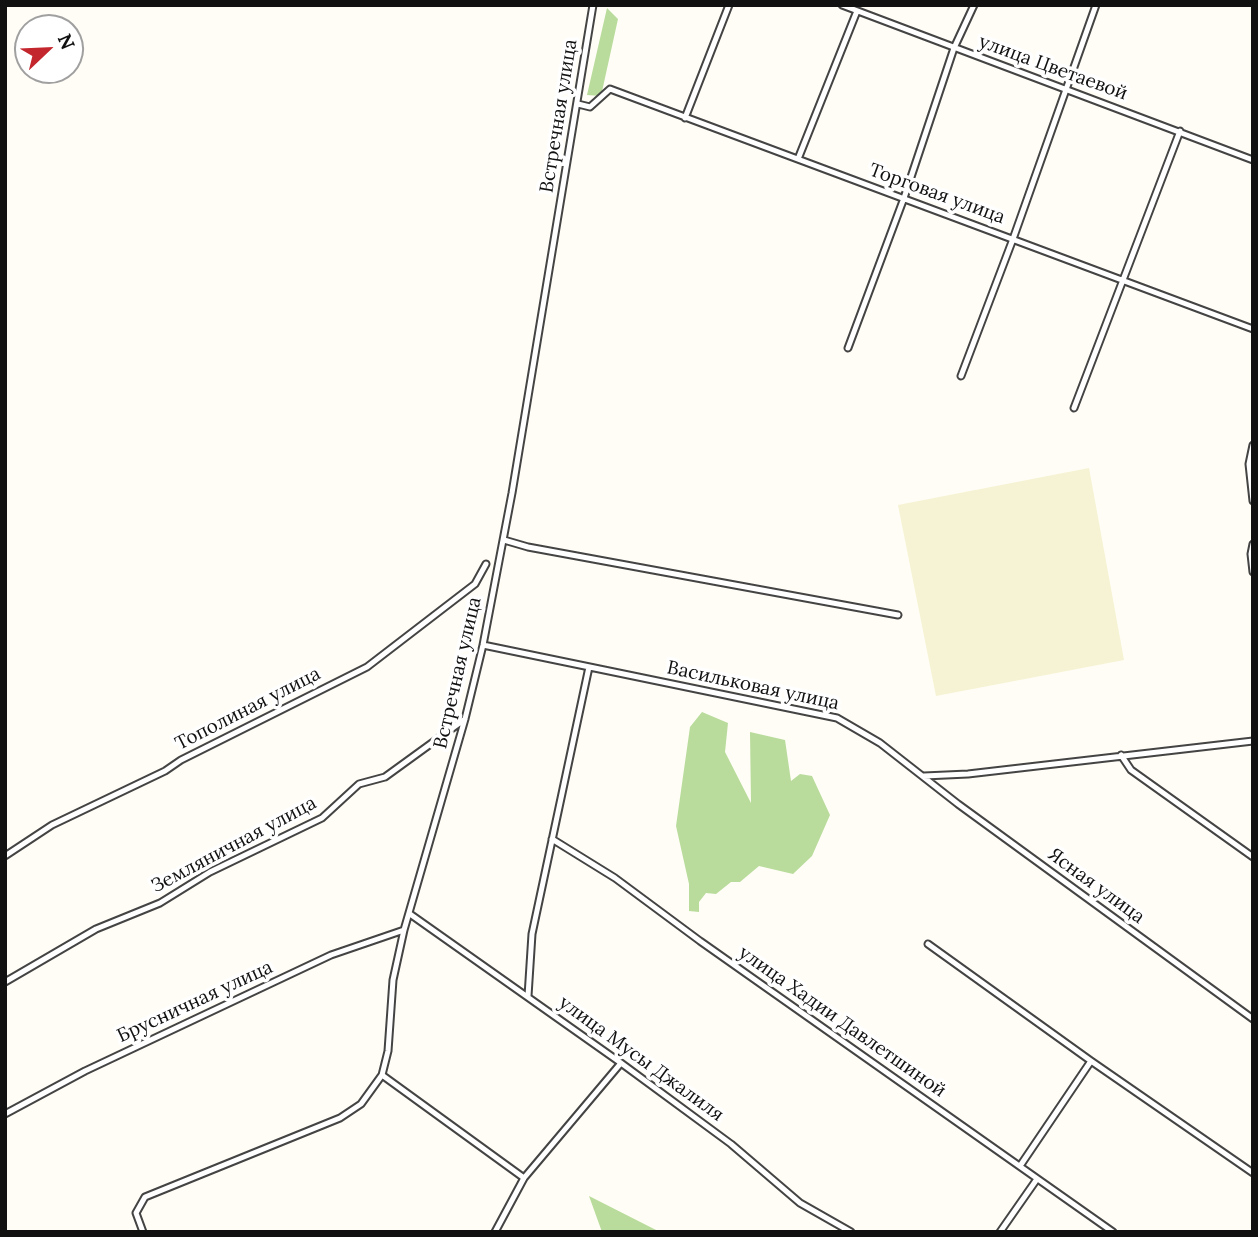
<!DOCTYPE html>
<meta charset="utf-8">
<style>
body{margin:0}
#map{position:relative;width:1258px;height:1237px;overflow:hidden;background:#fffdf5;font-family:Lora,serif}
canvas{display:block}
.frame{position:absolute;inset:0;border:7px solid #111;pointer-events:none}
.north{position:absolute;left:14px;top:14px;width:70px;height:70px;box-sizing:border-box;background:#fff;border:2px solid #a0a0a0;border-radius:50%;rotate:67deg;font-size:19px;font-weight:700;line-height:28px;text-align:center;color:#111}
.north::after{content:'';display:block;margin:auto;width:24px;height:32px;background:#c4262e;clip-path:polygon(50% 0,100% 100%,50% 72%,0 100%)}
</style>
<div id="map">
<canvas width="1258" height="1237"></canvas>
<div class="frame"></div>
<div class="north">N</div>
</div>
<script>
const ctx = document.querySelector('canvas').getContext('2d');
ctx.lineJoin = 'round';
function fillPath(path, color) { ctx.fillStyle = color; ctx.fill(path, 'evenodd'); }
const toPath = rows => new Path2D(rows.map(r => 'M' + r).join(''));
function trace(path, color, width, dash) { ctx.strokeStyle = color; ctx.lineWidth = width; ctx.lineCap = dash ? 'butt' : 'round'; ctx.setLineDash(dash || []); ctx.stroke(path); }
function write(font, color, halo, rows, align = 'center') {
  ctx.font = font + ' Lora,serif'; ctx.lineWidth = 7; ctx.setLineDash([]); ctx.textBaseline = 'middle'; ctx.strokeStyle = halo; ctx.fillStyle = color; for (const [text, x, y, turn = 0] of rows) {
    ctx.save(); ctx.translate(x, y); ctx.rotate((+turn || 0) * Math.PI / 180); ctx.textAlign = isNaN(turn) ? turn : align; if (halo) ctx.strokeText(text, 0, 0); ctx.fillText(text, 0, 0); ctx.restore();
  }
}
const farmland = toPath([
 [1089,468,1124,660,936,696,898,505]
]);
const forest = toPath([
 [607,8,618,19,601,96,587,95],
 [702,712,728,723,725,752,751,803,750,732,785,740,791,781,800,774,812,776,830,815,812,856,793,874,759,866,740,882,731,882,716,894,706,893,699,902,699,912,689,911,689,884,676,826,690,727],
 [589,1196,660,1232,602,1232]
]);
const minor = toPath([
 [842,5,1253,160],
 [578,104,590,107,610,89,1253,329],
 [685,118,729,5],
 [798,159,857,11],
 [848,348,904,198,954,48,974,5],
 [961,376,1013,239,1096,5],
 [1074,408,1180,131],
 [1253,445,1249,464,1253,501],
 [504,540,528,547,898,615],
 [1253,544,1251,554,1253,572],
 [483,645,837,718,880,743,958,804,1253,1019],
 [1121,755,1131,770,1253,857],
 [924,776,968,774,1253,741],
 [552,839,615,878,700,941,1113,1232],
 [5,856,52,825,165,771,181,760,367,667,475,584,486,564],
 [410,914,621,1063,731,1144,800,1203,851,1232],
 [928,944,1091,1061,1253,1173],
 [5,982,96,929,160,903,210,872,322,818,359,784,385,777,465,719],
 [528,996,532,934,589,667],
 [382,1075,524,1178],
 [5,1114,85,1071,331,955,404,930],
 [1020,1166,1091,1061],
 [143,1232,136,1213,145,1197,340,1118,361,1104,382,1075,388,1051,393,980,404,930,465,719,483,645,512,493,593,5],
 [495,1232,524,1178,621,1063],
 [1000,1232,1037,1179]
]);
const streetNames = [
 ["улица Цветаевой",1053,68,20],
 ["Встречная улица",559,116,-81],
 ["Торговая улица",937,194,20],
 ["Встречная улица",458,673,-77],
 ["Васильковая улица",753,686,12],
 ["Тополиная улица",248,709,-27],
 ["Земляничная улица",234,845,-28],
 ["Ясная улица",1096,886,36],
 ["Брусничная улица",195,1002,-25],
 ["улица Хадии Давлетшиной",842,1022,35],
 ["улица Мусы Джалиля",641,1059,36]
];
fillPath(farmland, '#f6f3d4');
fillPath(forest, '#b9dc9c');
trace(minor, '#444', 9);
trace(minor, '#fff', 5);
write('19px', '#111', '#fff', streetNames);
</script>
